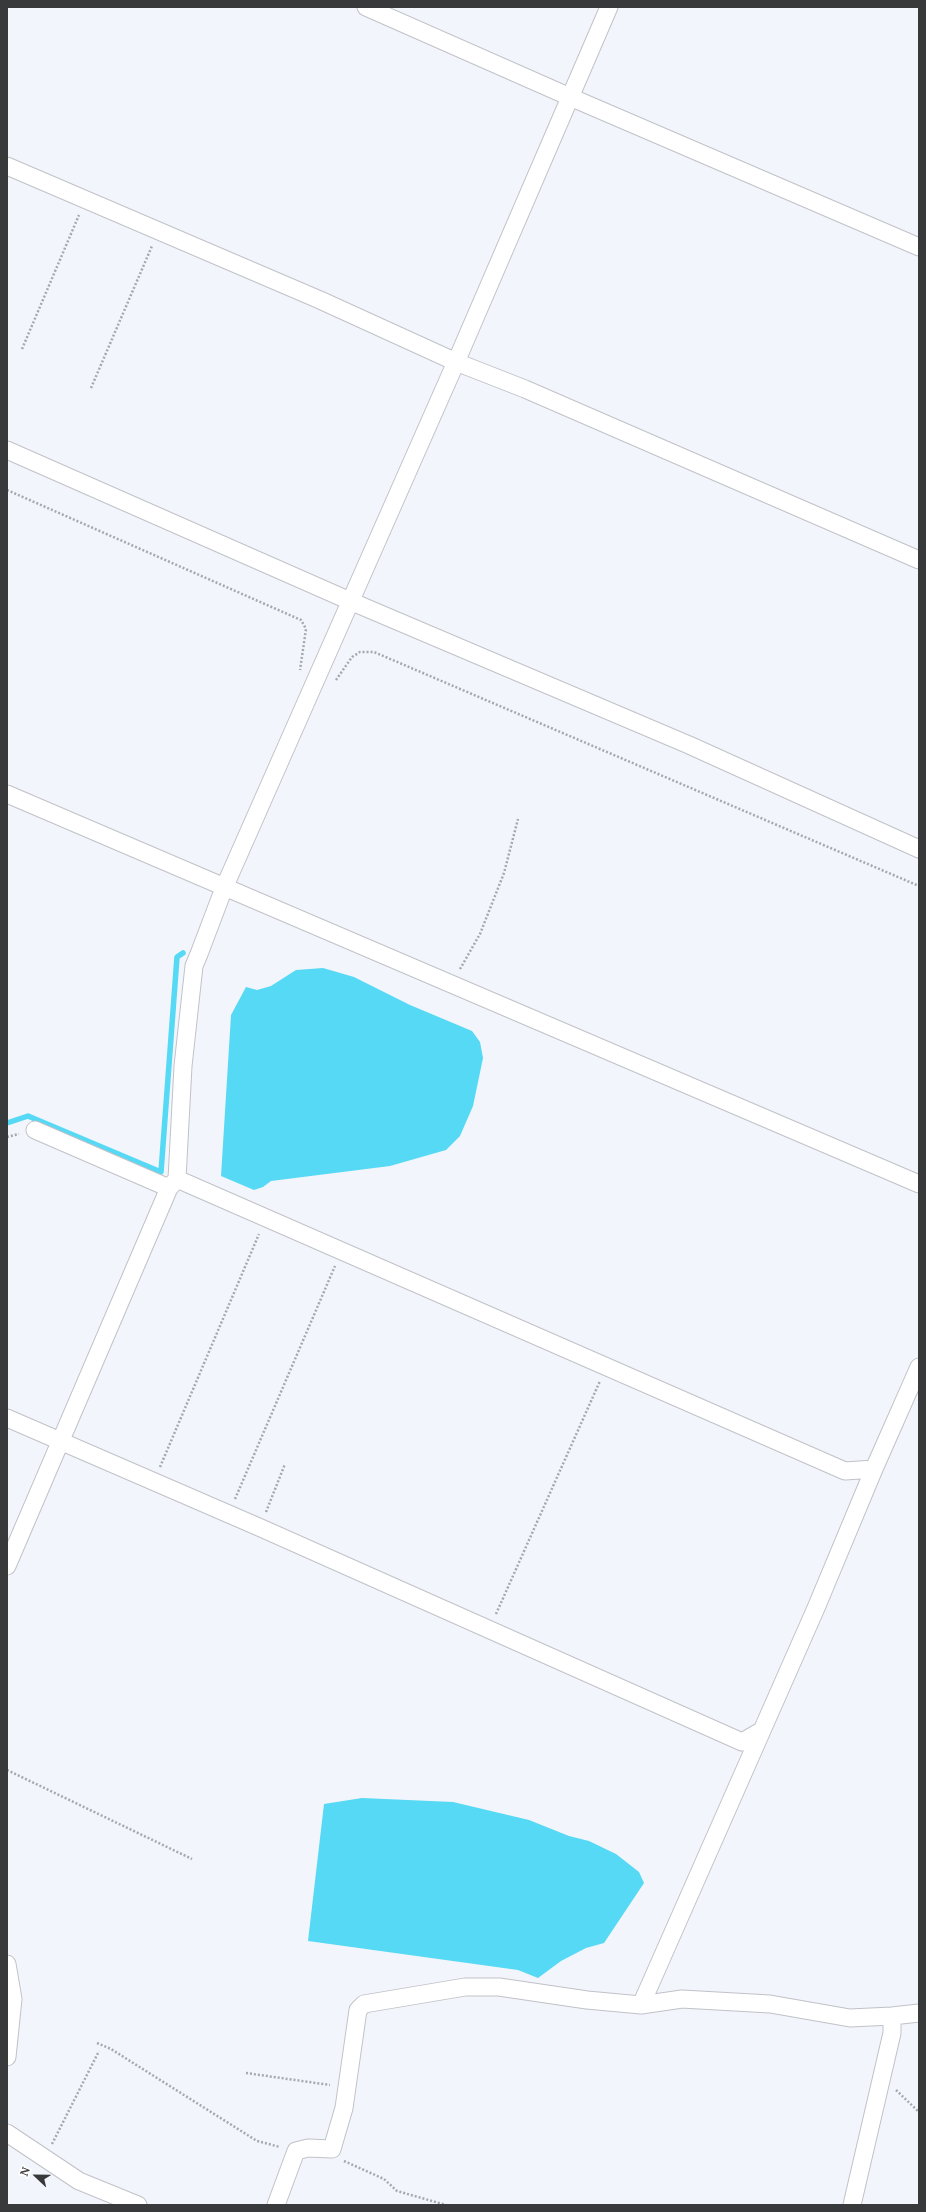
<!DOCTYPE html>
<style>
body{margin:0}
#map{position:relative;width:926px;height:2212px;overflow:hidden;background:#f2f5fb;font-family:"Noto Serif",serif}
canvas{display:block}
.frame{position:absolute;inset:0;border:8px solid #38393b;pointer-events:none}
.north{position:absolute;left:16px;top:2156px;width:40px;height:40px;-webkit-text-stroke:3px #fff;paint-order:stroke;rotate:292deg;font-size:11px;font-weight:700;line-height:16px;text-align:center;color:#38393b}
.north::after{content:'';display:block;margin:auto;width:14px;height:18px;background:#38393b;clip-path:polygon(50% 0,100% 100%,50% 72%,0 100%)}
</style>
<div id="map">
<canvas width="926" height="2212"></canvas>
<div class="frame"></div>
<div class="north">N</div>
</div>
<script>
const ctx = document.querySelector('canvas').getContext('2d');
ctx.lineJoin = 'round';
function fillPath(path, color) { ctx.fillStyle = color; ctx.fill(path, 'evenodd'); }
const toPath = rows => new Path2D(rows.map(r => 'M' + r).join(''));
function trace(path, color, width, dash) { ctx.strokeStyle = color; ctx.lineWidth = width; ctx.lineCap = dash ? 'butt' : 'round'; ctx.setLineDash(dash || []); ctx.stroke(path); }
const water = toPath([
 [323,968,354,977,410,1005,472,1031,480,1042,483,1058,473,1106,460,1136,446,1150,390,1166,271,1181,263,1187,254,1190,221,1176,231,1015,246,987,257,990,271,986,296,970],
 [362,1798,453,1802,529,1820,569,1836,589,1841,616,1854,639,1872,644,1883,604,1943,586,1948,561,1961,538,1978,518,1970,308,1941,324,1804]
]);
const stream = toPath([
 [7,1123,28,1116,161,1172,177,957,183,953]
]);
const path = toPath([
 [22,349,79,215],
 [91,388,152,246],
 [7,490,301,620,306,629,300,670],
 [336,680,352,657,360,652,374,652,919,886],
 [460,969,480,934,504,873,518,819],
 [7,1137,19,1134],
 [160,1467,259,1234],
 [235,1499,335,1266],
 [266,1512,285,1464],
 [496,1614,600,1381],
 [7,1770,192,1859],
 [97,2043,111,2049,257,2141,280,2147],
 [246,2073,330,2085],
 [896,2090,919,2112],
 [52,2144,99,2051],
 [344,2161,384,2179,397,2191,446,2205]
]);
const minor = toPath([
 [366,7,570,97,919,247],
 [7,166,320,300,456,362,525,389,919,560],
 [7,450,350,601,689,745,919,849],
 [7,794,919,1184],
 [35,1130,169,1188],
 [177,1179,845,1471,874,1469],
 [7,1418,261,1528,742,1742,761,1731],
 [7,1566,169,1188,177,1179,183,1066,194,966,199,954,224,888,456,362,609,7],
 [7,1964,13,1999,7,2057],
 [641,2005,816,1608,874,1469,919,1367],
 [7,2133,79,2181,138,2205],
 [276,2205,296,2151,308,2148,332,2149,344,2108,358,2010,364,2004,465,1987,499,1987,587,2000,641,2005,682,1999,770,2004,850,2018,892,2016,919,2013],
 [852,2205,892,2033,892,2016]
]);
fillPath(water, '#55d9f4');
trace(stream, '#55d9f4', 5.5);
trace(minor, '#c0c2c8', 19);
trace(path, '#a6a8ad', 2.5, [2, 2]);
trace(minor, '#fff', 17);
</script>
